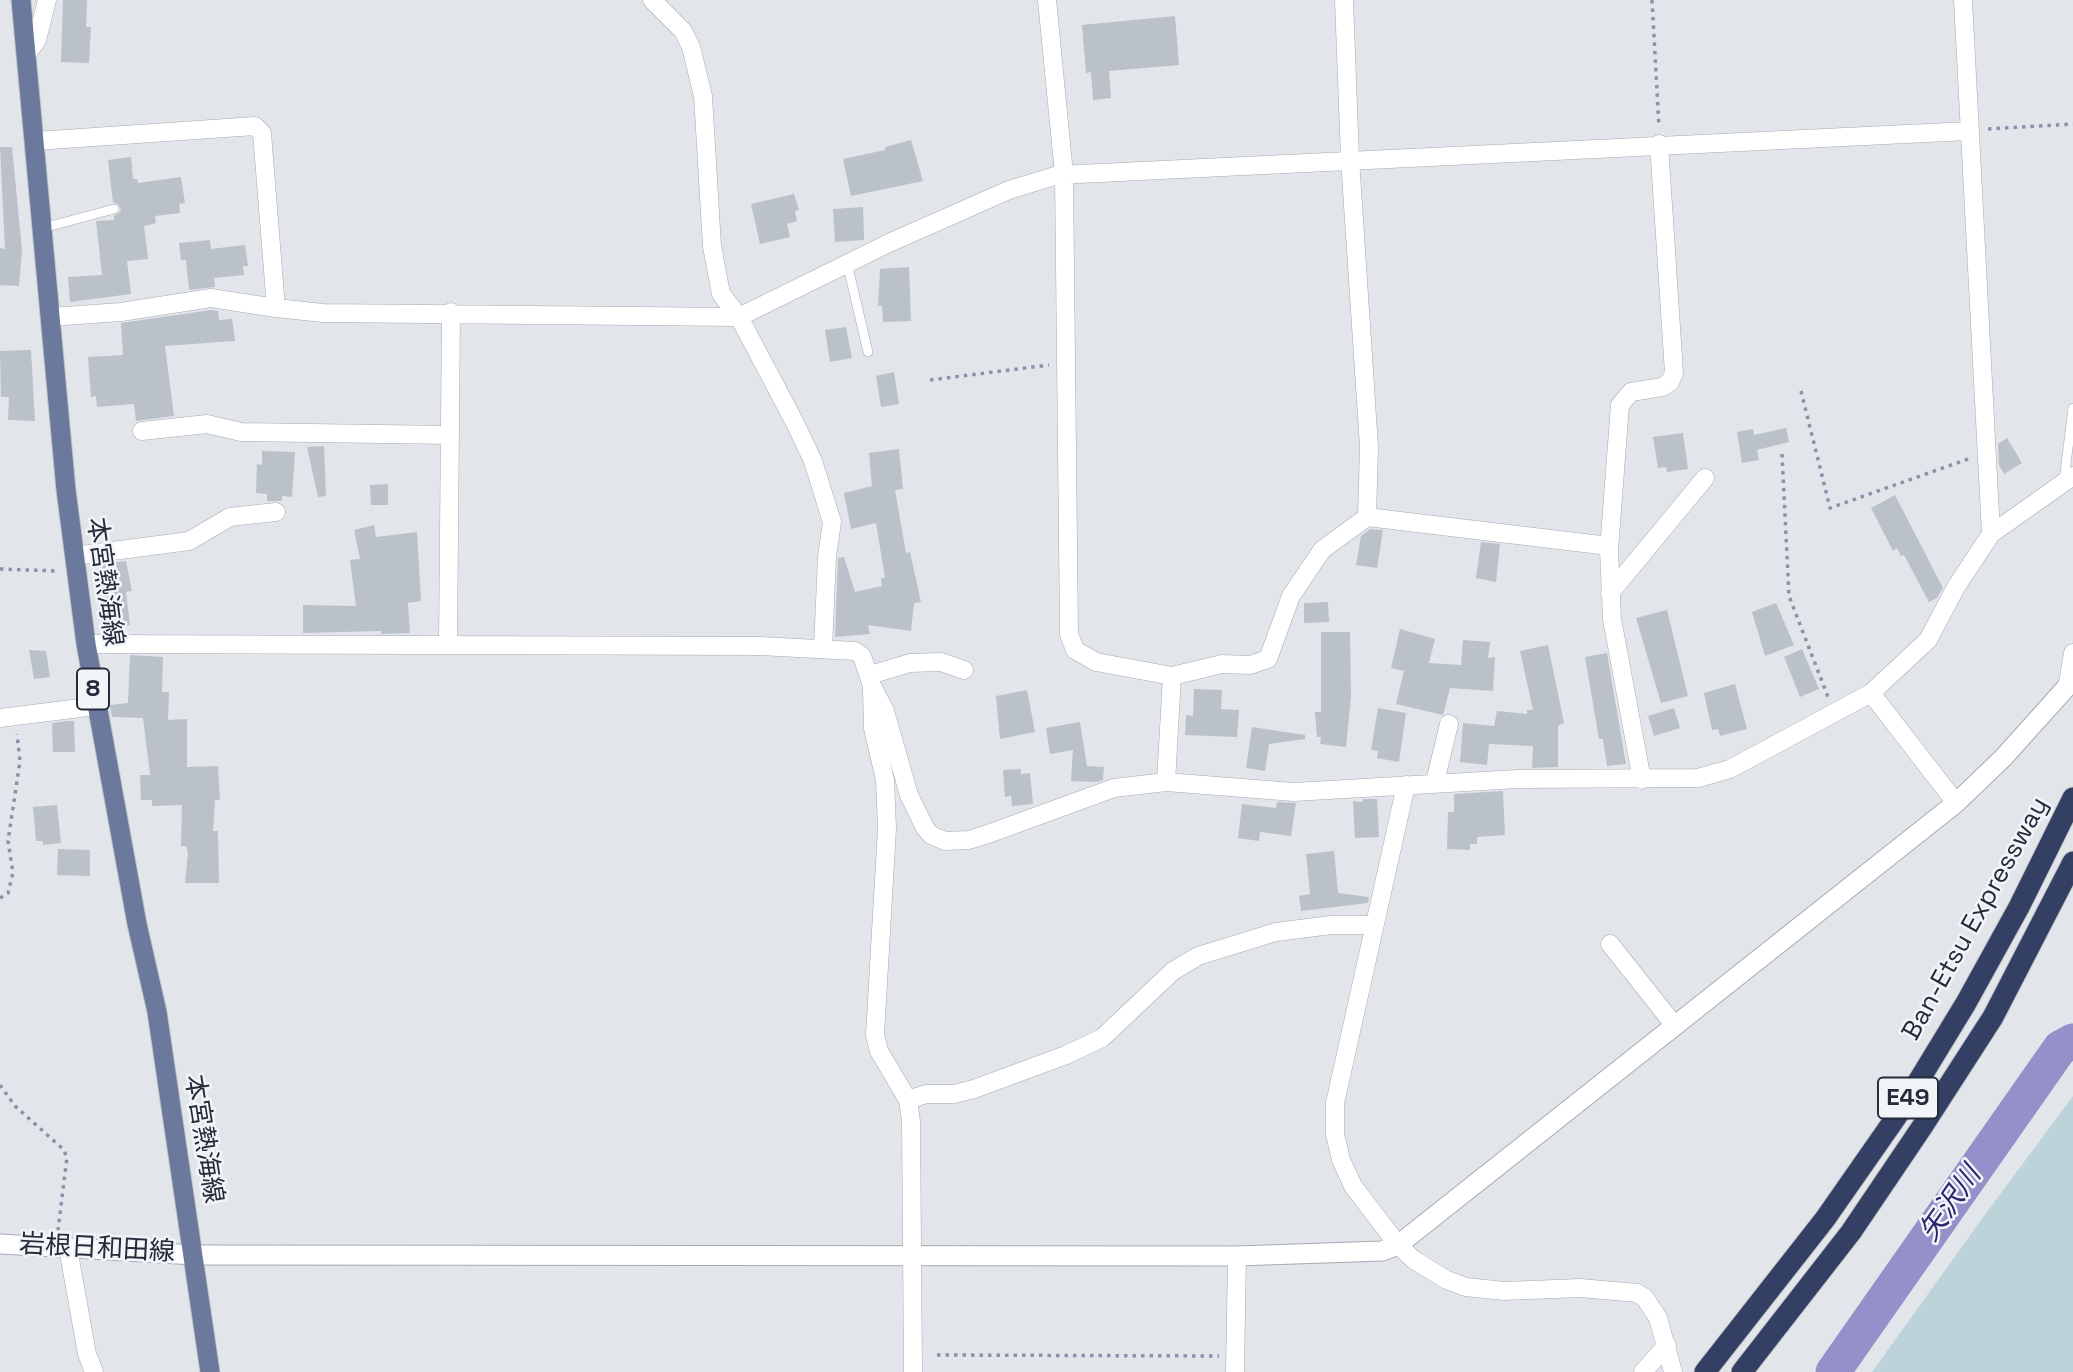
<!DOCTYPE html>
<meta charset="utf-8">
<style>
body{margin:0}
canvas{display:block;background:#e2e6eb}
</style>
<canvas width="2073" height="1372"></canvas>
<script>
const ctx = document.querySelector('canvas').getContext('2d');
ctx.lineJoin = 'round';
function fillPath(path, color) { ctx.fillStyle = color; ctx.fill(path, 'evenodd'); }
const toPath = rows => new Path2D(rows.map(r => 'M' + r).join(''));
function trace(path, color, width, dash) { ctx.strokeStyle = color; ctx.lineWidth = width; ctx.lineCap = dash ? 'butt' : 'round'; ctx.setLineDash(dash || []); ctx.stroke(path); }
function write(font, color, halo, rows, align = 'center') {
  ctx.font = font + ' "Space Grotesk","Noto Sans JP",sans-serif'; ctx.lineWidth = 5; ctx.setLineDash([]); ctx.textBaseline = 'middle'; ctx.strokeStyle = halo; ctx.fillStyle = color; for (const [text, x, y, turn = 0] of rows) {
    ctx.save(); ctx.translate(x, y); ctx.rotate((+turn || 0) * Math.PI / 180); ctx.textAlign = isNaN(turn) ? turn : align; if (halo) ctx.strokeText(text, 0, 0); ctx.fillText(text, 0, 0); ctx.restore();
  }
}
const green = toPath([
 [2073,1096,2073,1372,1872,1372,1981,1220]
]);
const river = toPath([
 [1833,1372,2060,1048,2073,1041]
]);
const building = toPath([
 [63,0,87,0,86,27,91,27,89,63,61,62],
 [1175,16,1179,65,1109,71,1111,98,1093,100,1091,72,1086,73,1082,25],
 [911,140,923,181,851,196,843,159,885,150,885,147],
 [0,147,12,147,22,250,19,286,0,285,0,248,5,249],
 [131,157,133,179,137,179,138,183,181,177,185,203,179,204,180,213,155,216,156,223,144,226,148,259,127,261,131,294,70,302,68,277,102,275,96,221,114,220,114,216,121,211,119,205,113,202,108,160],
 [794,194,799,210,795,211,797,221,787,224,790,237,760,244,751,204],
 [863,207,864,240,835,242,833,209],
 [210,240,211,249,245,245,248,266,243,266,244,275,214,278,215,287,189,290,186,260,181,260,179,243],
 [909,267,911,321,883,322,882,306,878,306,880,269],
 [211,310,218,311,219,320,232,319,235,341,165,346,174,416,136,421,134,404,97,407,96,396,91,397,88,357,123,355,121,323],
 [846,327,852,358,830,362,825,330],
 [31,350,35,421,8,420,9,397,1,397,0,351],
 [894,372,899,404,881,407,876,376],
 [1786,428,1789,442,1757,450,1759,460,1742,463,1737,432,1753,429,1754,435],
 [1683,433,1688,469,1667,472,1666,467,1658,468,1653,437],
 [2007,438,2022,463,2004,474,1999,465,1998,444],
 [324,446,326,496,318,497,307,447],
 [899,449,903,489,895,490,906,553,910,552,921,602,914,603,911,631,868,625,870,634,835,637,838,558,844,557,855,592,882,586,881,578,885,578,876,523,851,529,844,493,872,486,869,453],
 [262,451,295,452,292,497,282,496,282,501,267,501,267,494,256,493,257,464,262,465],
 [388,484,388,505,371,505,370,485],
 [1895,495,1943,588,1937,598,1929,602,1904,555,1901,556,1897,548,1893,551,1871,508],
 [374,525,376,537,417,532,421,601,408,603,410,633,381,634,381,631,303,633,303,605,356,606,350,560,360,559,354,530],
 [1370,529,1383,530,1377,568,1356,565,1361,536],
 [1481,542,1500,544,1496,582,1476,578],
 [126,561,132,591,126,592,130,625,102,629,96,587,104,586,100,564],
 [1328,602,1329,622,1304,623,1304,603],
 [1776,603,1794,645,1765,656,1752,612],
 [1667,610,1688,696,1661,703,1636,618],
 [1400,629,1435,639,1429,663,1461,665,1463,640,1490,642,1488,658,1495,657,1493,691,1450,688,1443,715,1396,704,1404,671,1391,668],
 [1321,632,1350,632,1351,697,1346,747,1320,744,1321,737,1317,737,1315,712,1321,712],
 [1548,645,1564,723,1558,726,1558,767,1532,768,1533,746,1489,744,1487,765,1460,762,1463,723,1494,726,1497,711,1527,714,1527,710,1533,710,1520,651],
 [1802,649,1819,689,1800,697,1784,657],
 [29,650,46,651,50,677,34,679],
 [1607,653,1626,764,1607,766,1603,739,1599,739,1585,657],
 [130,655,163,657,162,692,169,692,168,720,187,719,187,767,218,766,220,800,215,800,213,831,218,831,219,883,185,883,188,853,186,846,181,846,182,805,152,806,152,800,141,800,140,775,150,775,143,718,112,717,110,705,128,703],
 [1735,684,1747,729,1720,736,1718,729,1712,730,1704,693],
 [1194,689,1222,690,1221,709,1239,710,1237,737,1185,735,1186,715,1193,716],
 [1027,690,1035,732,1000,739,996,696],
 [1378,708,1406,713,1399,762,1377,758,1378,751,1371,750],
 [1674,708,1680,728,1654,736,1648,716],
 [68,721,74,721,75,752,53,752,52,723],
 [1080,722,1087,766,1104,767,1103,780,1096,782,1071,781,1073,750,1050,754,1046,728],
 [1252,727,1305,735,1305,739,1269,744,1265,771,1246,768],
 [1021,769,1021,774,1030,773,1033,804,1012,806,1011,796,1005,797,1003,770],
 [1503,791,1505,835,1477,837,1477,844,1470,844,1470,850,1447,849,1448,812,1454,812,1454,794],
 [1363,799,1377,799,1379,837,1355,838,1353,801,1363,802],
 [1277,802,1296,803,1291,836,1260,832,1259,841,1238,838,1242,804,1276,808],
 [57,805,61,843,43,845,43,841,36,841,33,807],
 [58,849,90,850,90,876,57,875],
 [1334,851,1338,893,1369,897,1368,903,1301,911,1299,896,1310,894,1306,854]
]);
const path = toPath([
 [1652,0,1659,127],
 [1988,129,2073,124],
 [930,380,1049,365],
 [1801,391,1830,508,1971,458],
 [1782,454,1789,596,1828,697],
 [0,569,57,571],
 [0,898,8,893,13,873,8,841,20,761,17,734],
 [0,1085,15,1106,63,1149,67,1157,58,1230],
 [937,1355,1219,1356]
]);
const service = toPath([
 [43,228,114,209],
 [847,263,868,352],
 [2064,480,2073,408]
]);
const minor = toPath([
 [652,0,683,31,691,47,703,96,712,246,721,294,739,317,795,423,813,461,832,522,827,557,823,648],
 [1047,0,1064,174,1069,634,1075,650,1096,662,1172,676],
 [1963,0,1991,534],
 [27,54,37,40,47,0],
 [36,141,255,126,262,133,276,308,323,313,739,317,889,243,1009,190,1058,175,1969,131],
 [51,317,121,312,211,298,276,308],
 [142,431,207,424,241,432,450,435],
 [1367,517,1609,546],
 [74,556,189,541,230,517,276,512],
 [1610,593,1705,478],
 [86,644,760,646,855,651,862,656,872,686,885,711,909,795,925,828,931,835,945,841,969,840,988,834,1114,788,1166,782,1294,792,1518,779,1698,778,1730,769,1871,693,1928,640,1956,587,1991,534,2073,476],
 [448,645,451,312],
 [870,675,910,663,941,662,964,670],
 [2068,683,2073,653],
 [872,690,873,728,885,780,887,828,875,1035,879,1051,908,1100,911,1121,913,1372],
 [1871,693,1956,803],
 [0,718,96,706],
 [1642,780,1612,619,1609,550,1620,405,1631,392,1662,387,1670,382,1674,373,1659,144],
 [1166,782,1172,676,1222,664,1250,665,1268,659,1291,596,1322,550,1367,517,1369,447,1350,159,1344,0],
 [1435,782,1449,724],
 [1406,785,1335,1103,1335,1134,1341,1160,1353,1186,1398,1245,1414,1260,1447,1280,1466,1287,1504,1291,1580,1288,1637,1293,1645,1298,1658,1318,1673,1372],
 [1610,944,1675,1026],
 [908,1100,926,1094,954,1094,974,1089,1066,1055,1102,1038,1173,971,1198,956,1276,932,1331,925,1373,925],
 [68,1248,87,1354,94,1372],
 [1235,1372,1237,1256],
 [1643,1372,1667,1345]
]);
const tertiary = toPath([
 [195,1255,1237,1256,1382,1251,1398,1245,1956,803,2003,758,2073,680]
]);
const secondary = toPath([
 [0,1244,195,1255]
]);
const primary = toPath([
 [21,0,66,490,86,644,137,924,157,1012,210,1372]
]);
const motorway = toPath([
 [1705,1372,1825,1219,1899,1113,1966,1003,2019,907,2073,798],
 [1742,1372,1851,1232,1922,1127,1993,1017,2073,862]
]);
const shields = [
 [93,689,32],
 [1908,1098,60]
];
const shieldNames = [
 ["8",93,689],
 ["E49",1908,1098]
];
const streetNames = [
 ["本宮熱海線",104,582,82],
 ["Ban-Etsu Expressway",1976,919,-61],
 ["本宮熱海線",203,1139,81],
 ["岩根日和田線",97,1249,3]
];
const waterNames = [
 ["矢沢川",1951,1204,-55]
];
fillPath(green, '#bdd3da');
trace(river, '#9690ca', 35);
fillPath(building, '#bbc1c8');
trace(service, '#a5aab2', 10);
trace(minor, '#a5aab2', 19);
trace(tertiary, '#a5aab2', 21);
trace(secondary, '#a5acb8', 21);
trace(primary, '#c2c4c8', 21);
trace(motorway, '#c2c4c8', 23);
trace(path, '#8693ab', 3.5, [3.5, 5]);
trace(service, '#fff', 9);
trace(minor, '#fff', 18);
trace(tertiary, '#fff', 19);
trace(secondary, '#fff', 19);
trace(primary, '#6b7a9c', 19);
trace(motorway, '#333f63', 21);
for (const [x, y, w] of shields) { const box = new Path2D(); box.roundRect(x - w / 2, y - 20.5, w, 41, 5); ctx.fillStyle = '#f2f5f8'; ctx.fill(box); trace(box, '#242b3a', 2); }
write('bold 24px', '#242b3a', null, shieldNames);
write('26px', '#242b3a', '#f2f5f8', streetNames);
write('italic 28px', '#2d2470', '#f2f5f8', waterNames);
</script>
